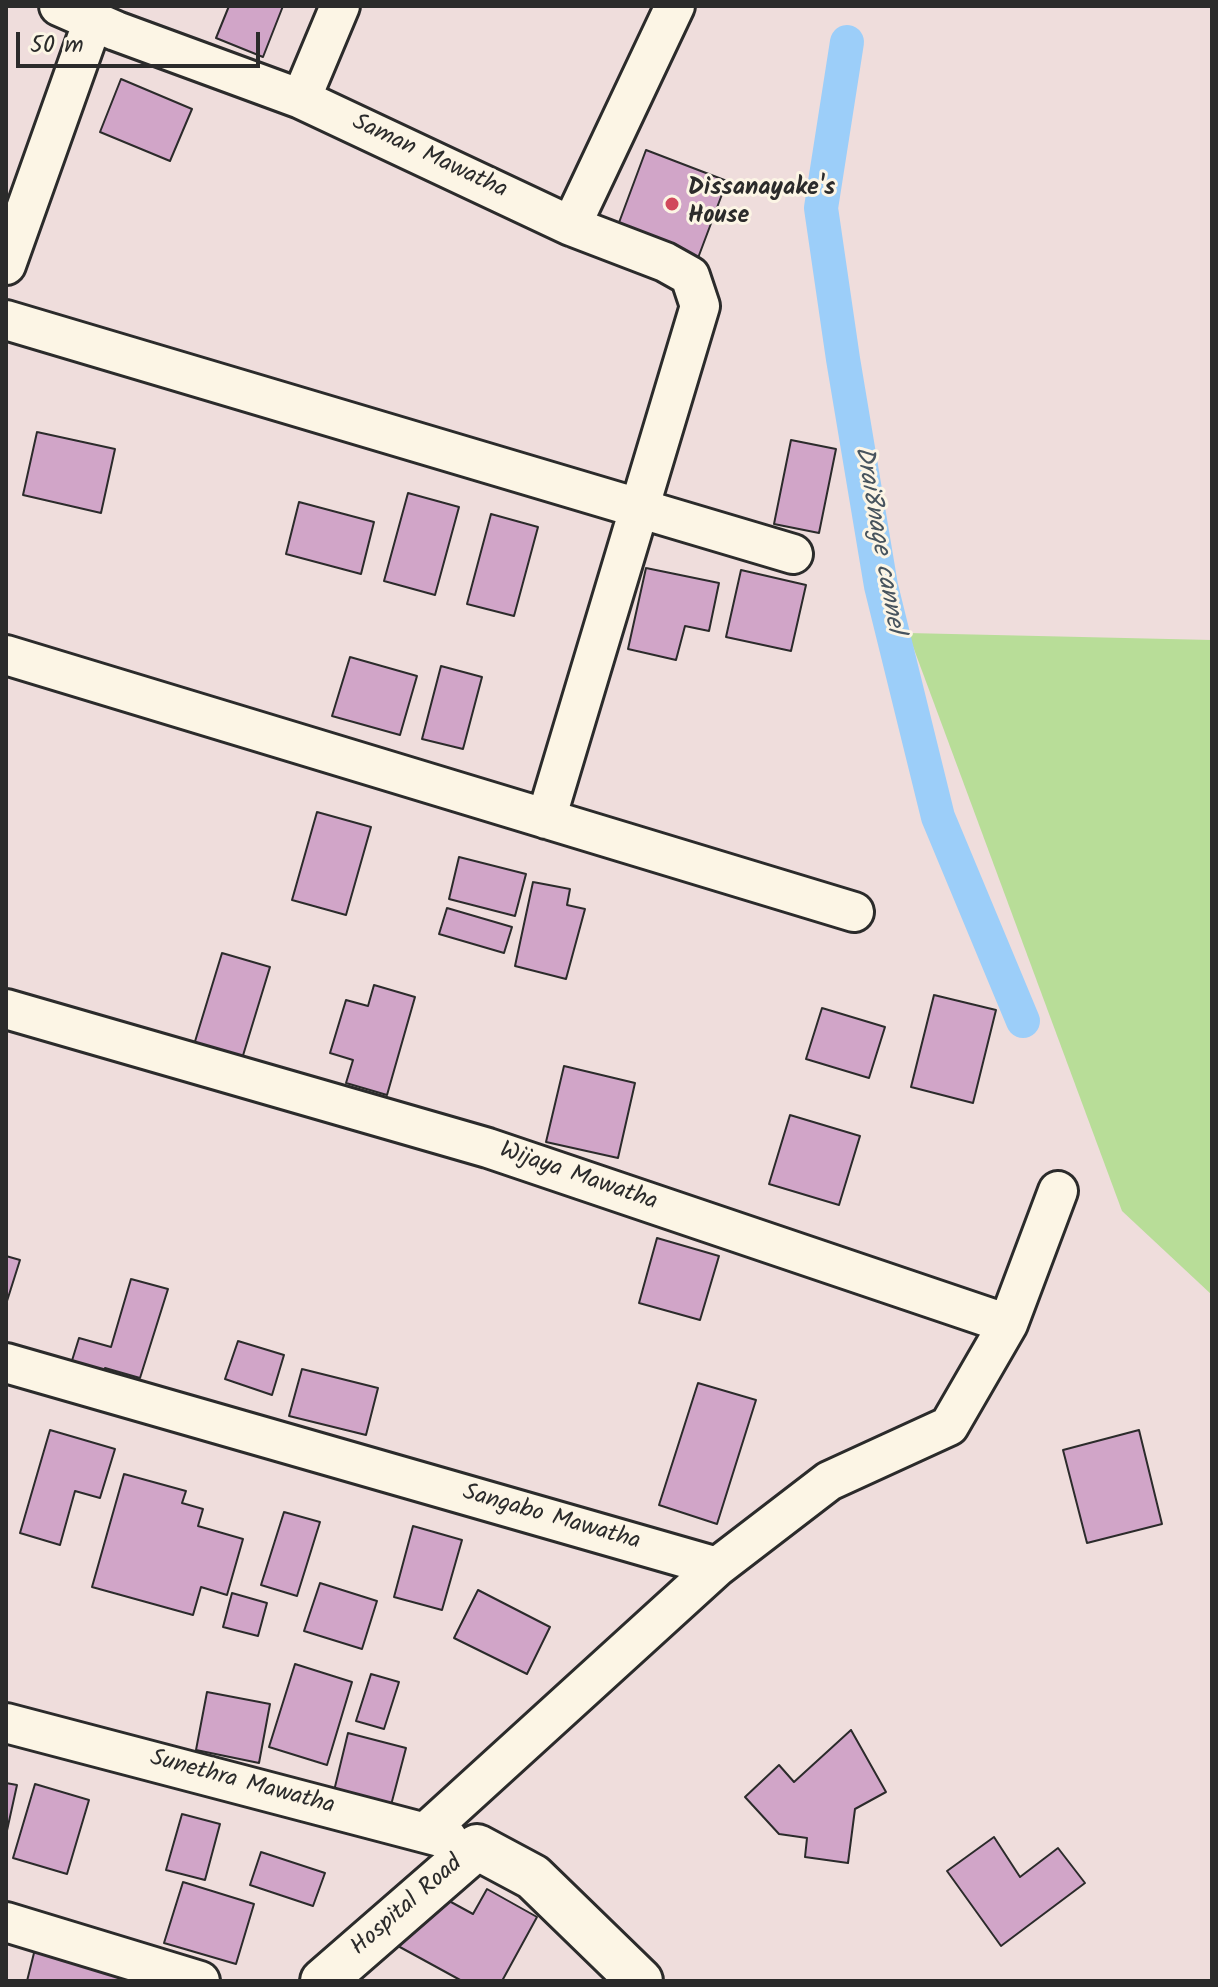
<!DOCTYPE html>
<style>
body{margin:0}
#map{position:relative;width:1218px;height:1987px;overflow:hidden;background:#efdddc;font-family:Kalam,sans-serif}
canvas{display:block}
.frame{position:absolute;inset:0;border:8px solid #2b2b2b;pointer-events:none}
.scale{position:absolute;left:16px;top:32px;width:244px;height:36px;box-sizing:border-box;border:4px solid #2b2b2b;border-top:0;padding-left:10px;font-size:24px;line-height:28px;white-space:nowrap;color:#2b2b2b;-webkit-text-stroke:6px #fcf5e5;paint-order:stroke}
</style>
<div id="map">
<canvas width="1218" height="1987"></canvas>
<div class="frame"></div>
<div class="scale">50 m</div>
</div>
<script>
const ctx = document.querySelector('canvas').getContext('2d');
ctx.lineJoin = 'round';
function fillPath(path, color) { ctx.fillStyle = color; ctx.fill(path, 'evenodd'); }
const toPath = rows => new Path2D(rows.map(r => 'M' + r).join(''));
function trace(path, color, width, dash) { ctx.strokeStyle = color; ctx.lineWidth = width; ctx.lineCap = dash ? 'butt' : 'round'; ctx.setLineDash(dash || []); ctx.stroke(path); }
function write(font, color, halo, rows, align = 'center') {
  ctx.font = font + ' Kalam,sans-serif'; ctx.lineWidth = 6; ctx.setLineDash([]); ctx.textBaseline = 'middle'; ctx.strokeStyle = halo; ctx.fillStyle = color; for (const [text, x, y, turn = 0] of rows) {
    ctx.save(); ctx.translate(x, y); ctx.rotate((+turn || 0) * Math.PI / 180); ctx.textAlign = isNaN(turn) ? turn : align; if (halo) ctx.strokeText(text, 0, 0); ctx.fillText(text, 0, 0); ctx.restore();
  }
}
const green = toPath([
 [908,633,1212,640,1212,1295,1122,1211]
]);
const canal = toPath([
 [847,42,821,208,843,359,881,586,938,817,1023,1021]
]);
const building = toPath([
 [229,6,283,6,263,57,216,38,229,6],
 [121,79,192,109,170,161,100,132,121,79],
 [646,150,727,181,698,258,617,228,646,150],
 [37,432,115,449,101,513,23,495,37,432],
 [791,440,836,449,819,533,774,524,791,440],
 [408,493,459,507,435,595,384,581,408,493],
 [299,502,374,522,361,574,286,554,299,502],
 [491,514,538,527,514,616,467,604,491,514],
 [646,568,719,583,709,631,685,626,676,660,628,649,646,568],
 [741,570,806,585,791,651,726,637,741,570],
 [350,657,417,676,400,735,332,716,350,657],
 [441,666,482,677,463,749,422,739,441,666],
 [317,812,371,827,346,915,292,900,317,812],
 [459,857,526,874,515,916,449,899,459,857],
 [533,882,570,889,567,905,585,909,566,979,515,966,533,882],
 [447,908,512,927,504,953,439,934,447,908],
 [222,953,270,967,241,1062,193,1048,222,953],
 [374,985,415,997,387,1095,346,1083,353,1060,330,1053,346,1000,368,1006,374,985],
 [934,995,996,1010,973,1103,911,1087,934,995],
 [822,1008,885,1027,869,1078,806,1059,822,1008],
 [564,1066,635,1083,618,1158,546,1142,564,1066],
 [790,1115,860,1136,839,1205,769,1184,790,1115],
 [657,1238,719,1256,700,1320,639,1303,657,1238],
 [6,1256,20,1260,7,1301,6,1301,6,1256],
 [131,1279,168,1289,140,1378,105,1368,102,1376,70,1367,79,1338,111,1347,131,1279],
 [238,1341,284,1355,272,1395,225,1379,238,1341],
 [302,1369,378,1388,366,1435,289,1416,302,1369],
 [698,1383,756,1400,717,1524,659,1505,698,1383],
 [50,1430,115,1449,100,1498,75,1491,60,1545,20,1533,50,1430],
 [1139,1430,1162,1524,1087,1543,1063,1450,1139,1430],
 [124,1474,186,1491,182,1503,203,1509,198,1526,243,1539,227,1595,201,1587,193,1615,92,1587,124,1474],
 [284,1512,320,1522,297,1596,261,1585,284,1512],
 [413,1526,462,1540,442,1610,394,1597,413,1526],
 [320,1583,377,1601,362,1649,304,1631,320,1583],
 [478,1590,550,1627,527,1674,454,1638,478,1590],
 [232,1593,267,1603,258,1636,223,1627,232,1593],
 [295,1664,352,1682,327,1765,269,1747,295,1664],
 [371,1674,399,1682,384,1729,356,1721,371,1674],
 [207,1692,270,1704,259,1763,196,1750,207,1692],
 [851,1730,886,1792,855,1809,848,1863,805,1857,807,1838,779,1834,745,1797,779,1765,794,1782,851,1730],
 [348,1733,406,1748,390,1809,333,1795,348,1733],
 [6,1783,17,1785,6,1835,6,1783],
 [35,1784,89,1800,67,1874,13,1858,35,1784],
 [182,1814,220,1824,205,1880,166,1870,182,1814],
 [994,1837,1020,1877,1058,1848,1085,1883,1001,1946,947,1871,994,1837],
 [261,1852,325,1873,313,1906,250,1885,261,1852],
 [183,1882,254,1904,236,1964,164,1943,183,1882],
 [487,1889,537,1917,502,1981,462,1981,398,1946,429,1890,473,1914,487,1889],
 [35,1949,154,1981,27,1981,35,1949]
]);
const minor = toPath([
 [59,6,116,31,301,99,571,226,675,6],
 [301,99,340,6],
 [6,265,93,21],
 [6,320,793,554],
 [6,655,854,912],
 [546,819,700,306,690,276,665,262,571,226],
 [6,1009,488,1148,1008,1324,1058,1191],
 [6,1363,717,1567,426,1832],
 [717,1567,829,1481,949,1426,1008,1324],
 [6,1723,448,1839],
 [6,1922,200,1981]
]);
const tertiary = toPath([
 [323,1981,477,1847,533,1877,640,1981]
]);
const markers = [
 [672,204,8,"#d1495b"]
];
const streetNames = [
 ["Saman Mawatha",429,158,25],
 ["Wijaya Mawatha",578,1178,19],
 ["Sangabo Mawatha",551,1519,16],
 ["Sunethra Mawatha",242,1784,15],
 ["Hospital Road",408,1907,-41]
];
const poiNames = [
 ["Dissanayake's",688,190],
 ["House",688,218]
];
const waterNames = [
 ["Drai8nage cannel",877,540,80]
];
fillPath(green, '#b8dd98');
trace(canal, '#9ccef9', 34);
fillPath(building, '#d1a5c8');
trace(building, '#2b2b2b', 2);
trace(minor, '#2b2b2b', 44);
trace(tertiary, '#2b2b2b', 50);
trace(minor, '#fcf5e5', 38);
trace(tertiary, '#fcf5e5', 44);
for (const [x, y, r, color] of markers) { const dot = new Path2D(); dot.arc(x, y, r, 0, 2 * Math.PI); ctx.fillStyle = color; ctx.fill(dot); trace(dot, '#fcf5e5', 3); }
write('24px', '#2b2b2b', '#fcf5e5', streetNames);
write('bold 24px', '#2b2b2b', '#fcf5e5', poiNames, 'left');
write('italic 26px', '#47545e', '#fcf5e5', waterNames);
</script>
